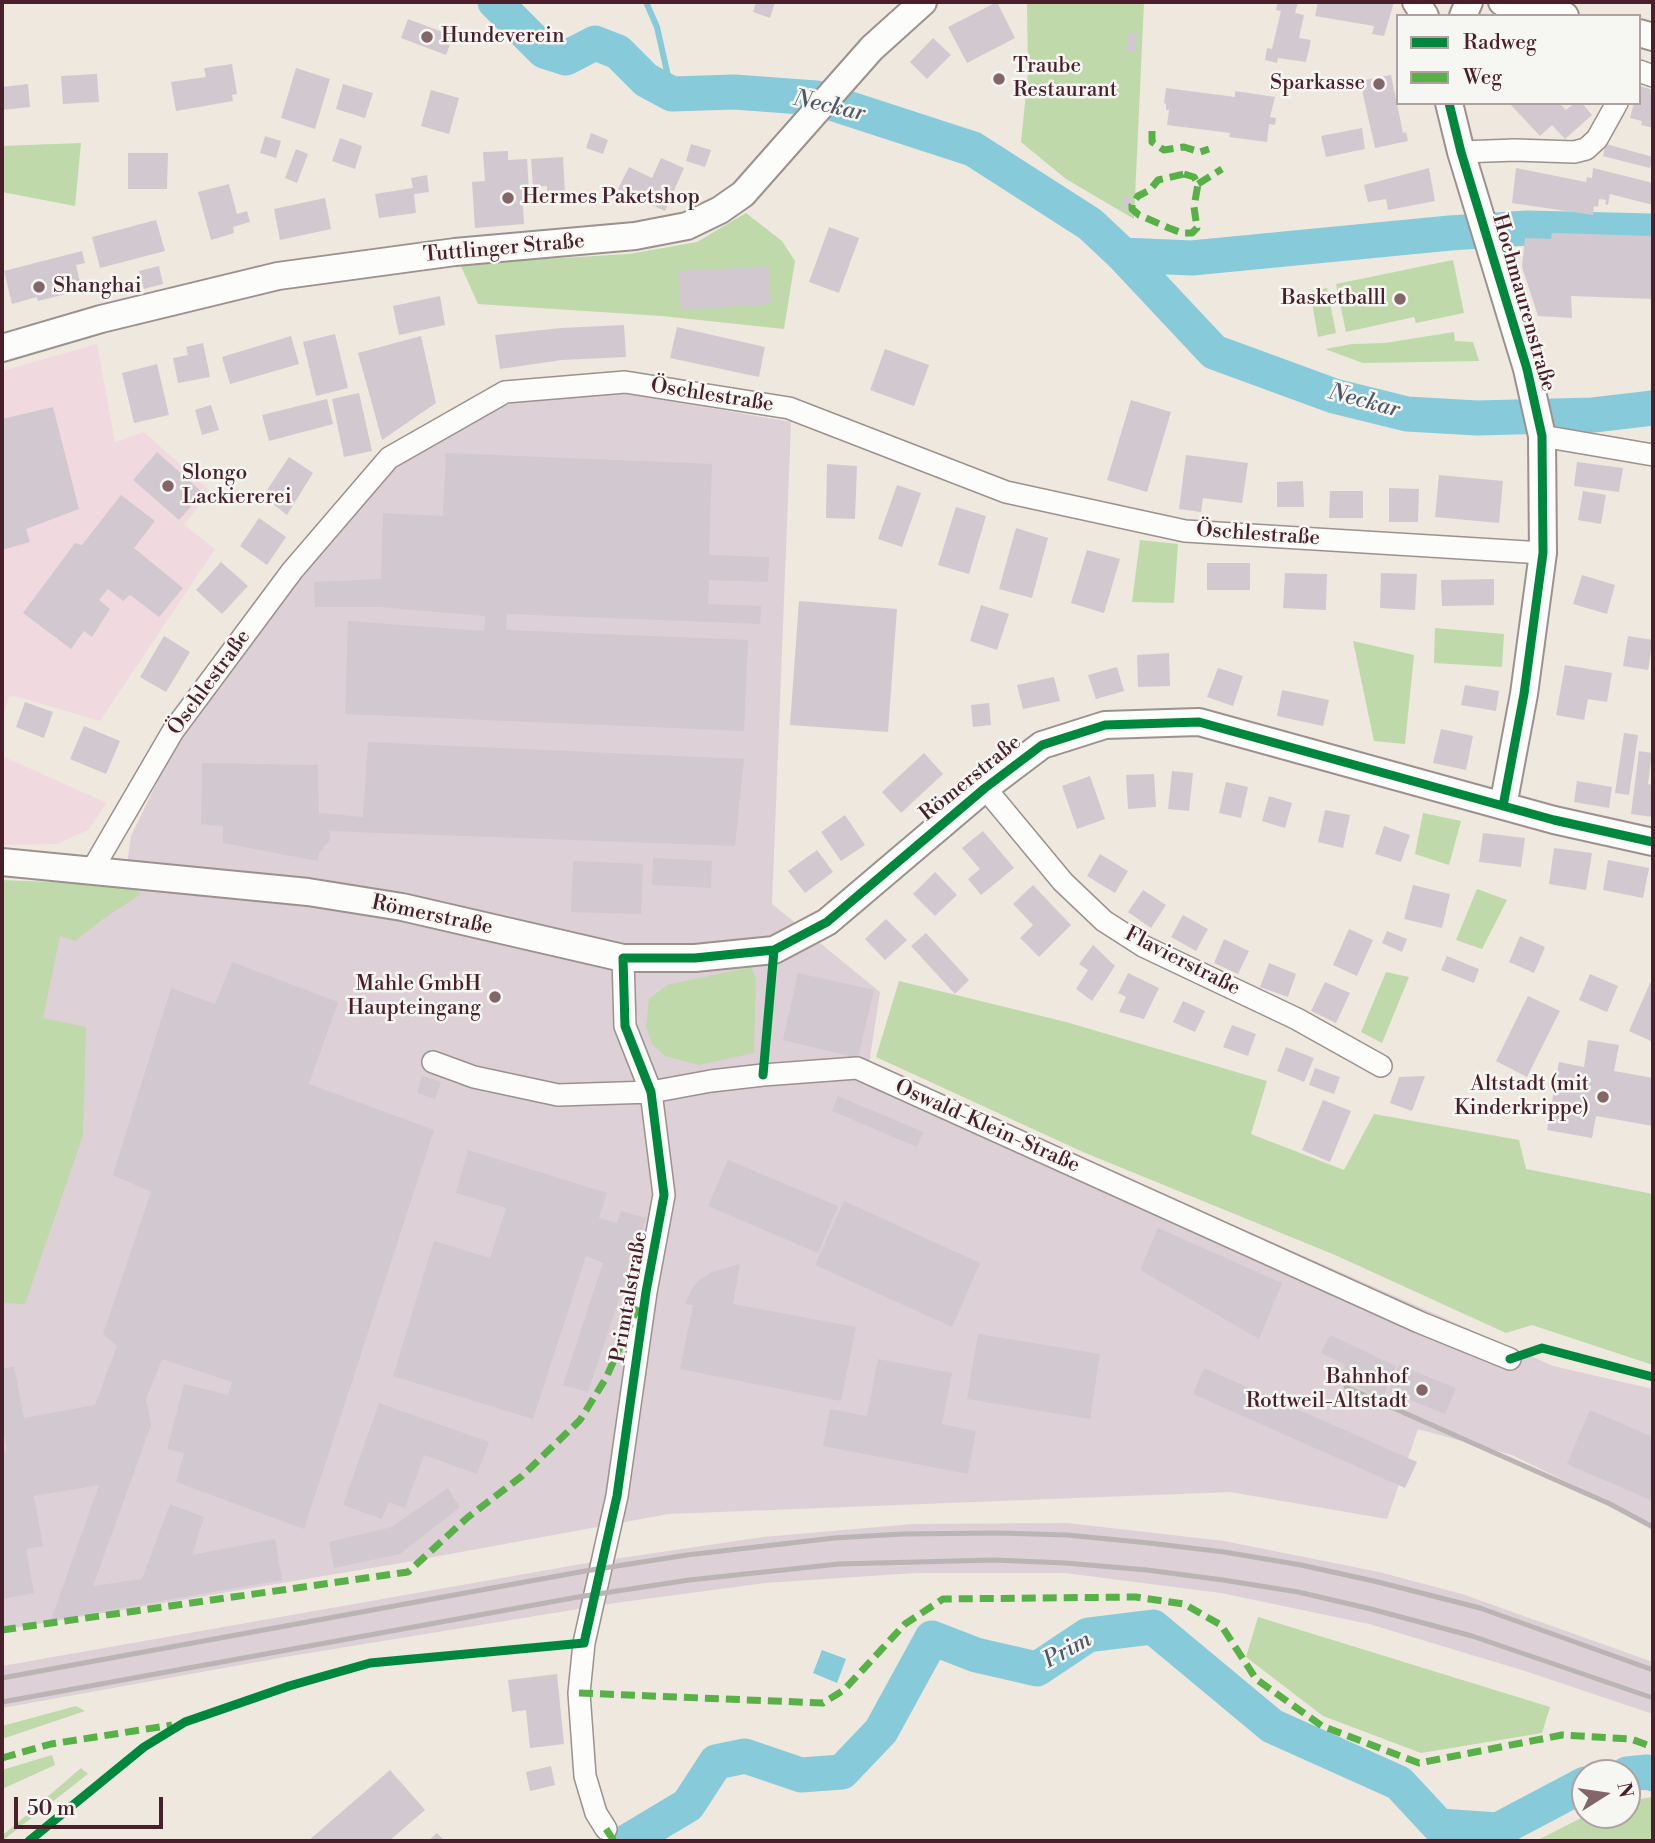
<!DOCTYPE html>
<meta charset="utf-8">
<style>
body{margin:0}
#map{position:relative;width:1655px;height:1843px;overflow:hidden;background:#eee8df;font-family:"Libre Bodoni",serif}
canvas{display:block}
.frame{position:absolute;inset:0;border:4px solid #4a1f2b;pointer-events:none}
.legend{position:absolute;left:1396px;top:14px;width:245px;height:91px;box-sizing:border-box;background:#f6f6f2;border:2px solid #b1a0a2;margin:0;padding:9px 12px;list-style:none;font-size:21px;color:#4a1f2b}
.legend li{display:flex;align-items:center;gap:14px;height:35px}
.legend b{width:35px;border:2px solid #b1a0a2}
.north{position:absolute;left:1571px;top:1759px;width:70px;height:70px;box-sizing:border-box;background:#f6f6f2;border:2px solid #b1a0a2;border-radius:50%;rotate:78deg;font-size:19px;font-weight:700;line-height:28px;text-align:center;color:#4a1f2b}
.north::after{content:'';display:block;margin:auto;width:24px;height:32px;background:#83656a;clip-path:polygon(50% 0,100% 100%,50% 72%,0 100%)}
.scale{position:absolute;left:14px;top:1797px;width:149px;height:32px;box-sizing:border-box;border:4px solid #4a1f2b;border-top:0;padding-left:9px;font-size:21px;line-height:24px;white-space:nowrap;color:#4a1f2b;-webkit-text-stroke:5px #f6f6f2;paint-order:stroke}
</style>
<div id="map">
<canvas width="1655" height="1843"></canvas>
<div class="frame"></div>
<ul class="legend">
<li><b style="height:9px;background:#00873e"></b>Radweg</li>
<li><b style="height:9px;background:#57b146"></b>Weg</li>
</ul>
<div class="north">N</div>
<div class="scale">50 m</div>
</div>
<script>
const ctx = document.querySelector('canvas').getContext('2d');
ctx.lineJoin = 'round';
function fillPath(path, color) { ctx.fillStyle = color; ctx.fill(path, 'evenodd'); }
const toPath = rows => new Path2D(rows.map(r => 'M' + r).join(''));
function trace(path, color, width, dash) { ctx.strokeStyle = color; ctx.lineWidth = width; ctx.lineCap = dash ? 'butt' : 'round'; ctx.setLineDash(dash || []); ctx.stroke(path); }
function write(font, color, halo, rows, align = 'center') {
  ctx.font = font + ' "Libre Bodoni",serif'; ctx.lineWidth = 5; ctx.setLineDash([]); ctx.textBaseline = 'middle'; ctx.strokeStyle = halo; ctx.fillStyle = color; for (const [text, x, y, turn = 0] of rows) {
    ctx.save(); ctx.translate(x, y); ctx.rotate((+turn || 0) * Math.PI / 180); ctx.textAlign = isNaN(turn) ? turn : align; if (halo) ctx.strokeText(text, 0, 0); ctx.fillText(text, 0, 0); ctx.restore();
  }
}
const built = toPath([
 [97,344,115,442,144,432,210,491,184,525,215,549,100,721,15,696,9,697,2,721,2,371],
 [2,756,107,803,88,830,57,844,2,845]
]);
const industrial = toPath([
 [617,392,791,422,772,904,880,992,869,1064,1553,1366,1653,1389,1653,1524,1512,1455,1418,1429,1387,1519,1230,1492,668,1514,401,1563,2,1630,2,896,122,900,131,836,181,733,299,574,396,466,505,401],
 [1067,1523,1224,1541,1379,1572,1462,1594,1653,1662,1653,1714,1525,1671,1369,1624,1221,1593,1065,1573,915,1573,765,1583,615,1603,285,1657,2,1708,2,1666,587,1563,763,1537,913,1524]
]);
const green = toPath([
 [1027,2,1144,2,1134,219,1066,179,1021,142,1028,73],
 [81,143,75,206,2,192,2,146],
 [746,213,782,241,795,261,784,329,662,316,478,304,460,264,629,254,697,242],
 [1453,260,1464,313,1416,323,1414,317,1346,332,1336,284],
 [1327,288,1336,333,1318,337,1310,291],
 [1454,332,1455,341,1473,342,1479,361,1363,363,1325,349,1352,344,1385,343],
 [1140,540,1178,544,1174,603,1132,602],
 [1435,628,1504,634,1502,667,1434,663],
 [1353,641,1414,655,1405,744,1374,741],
 [1423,813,1461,821,1449,865,1415,854],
 [2,880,127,885,141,894,100,921,75,941,60,936,43,1018,86,1027,83,1135,25,1304,2,1303],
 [1477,889,1507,900,1482,949,1456,940],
 [751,967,756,979,754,1053,699,1065,665,1056,652,1044,646,1026,649,999,667,985],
 [1386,972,1409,977,1382,1043,1361,1032],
 [899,981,1066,1022,1267,1081,1251,1134,1344,1170,1374,1114,1519,1140,1526,1169,1653,1194,1653,1365,1532,1325,1506,1333,1335,1255,1083,1152,876,1057],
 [1258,1617,1550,1707,1542,1733,1421,1753,1323,1716,1246,1657],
 [76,1706,85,1711,2,1739,2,1726],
 [52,1755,55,1765,2,1789,2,1770],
 [81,1768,88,1774,2,1841,2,1836],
 [1653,1797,1653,1841,1536,1841,1587,1815,1627,1815,1627,1801]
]);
const water = toPath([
 [822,1650,846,1659,837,1683,813,1673]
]);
const stream = toPath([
 [646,2,657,27,672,94]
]);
const river = toPath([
 [495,2,544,51,566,58,595,43,618,52,646,80,672,94,734,92,816,98,973,149,1090,224,1123,255,1214,352,1334,396,1407,414,1477,418,1593,415,1653,408],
 [1123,255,1192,258,1450,233,1527,228,1653,231],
 [1627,1774,1647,1772,1653,1774],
 [628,1841,688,1805,716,1762,745,1756,801,1775,842,1772,881,1731,932,1638,976,1655,1037,1669,1088,1635,1153,1627,1272,1726,1399,1783,1439,1826,1498,1830,1585,1784]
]);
const building = toPath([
 [756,2,775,2,770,18,753,12],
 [997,2,1015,38,967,63,948,27],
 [1278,2,1298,2,1295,13,1304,15,1299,38,1311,40,1306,62,1278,58,1277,63,1265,60,1267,48,1272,49,1281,11,1276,10],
 [1318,2,1394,2,1384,36,1372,34,1374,26,1315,16],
 [408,19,453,36,446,55,401,38],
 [1128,33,1137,34,1135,52,1126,51],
 [933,38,951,55,927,79,910,62],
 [232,64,237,94,232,95,233,101,176,111,171,82,206,77,204,68],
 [296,68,330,79,315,129,281,118],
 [97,74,99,102,63,104,61,76],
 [1391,75,1403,133,1406,132,1408,141,1375,148,1360,81],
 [28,84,30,107,2,110,2,87],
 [343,84,373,93,365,118,336,109],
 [1640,86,1653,90,1653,128,1641,125,1642,121,1630,118,1634,103,1639,103],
 [1166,88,1235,97,1235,91,1275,97,1270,117,1276,118,1275,125,1269,124,1267,142,1229,137,1230,133,1167,125,1169,110,1166,110,1166,104,1164,103],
 [431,90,459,98,449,134,421,126],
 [1509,103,1559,103,1566,110,1575,103,1582,103,1592,115,1565,139,1552,125,1540,136],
 [1362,128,1365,149,1326,157,1321,136],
 [591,133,608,140,603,154,586,148],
 [265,136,281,141,276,158,260,153],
 [340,138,362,146,355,169,332,161],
 [691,144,711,150,705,167,686,161],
 [1606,144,1653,157,1650,168,1603,156],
 [296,149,308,154,297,183,285,178],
 [508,151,508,160,527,159,529,190,522,190,524,224,475,228,472,182,485,181,483,152],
 [128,153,168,153,167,189,128,189],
 [563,157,565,194,547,195,547,186,533,187,531,159],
 [661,158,684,168,665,211,618,189,629,167,652,178],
 [1429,168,1435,201,1388,210,1386,199,1368,202,1364,185],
 [1516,168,1586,182,1587,177,1592,178,1593,168,1653,183,1653,205,1610,194,1608,205,1605,204,1606,200,1599,199,1598,207,1594,206,1593,215,1512,203],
 [427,175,429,192,414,194,416,213,379,218,375,194,413,188,411,178],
 [229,184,237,214,247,211,250,222,233,227,234,233,211,240,198,192],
 [1124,196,1131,197,1130,210,1123,209],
 [325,198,331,229,280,240,274,209],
 [156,220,165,251,100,268,92,237],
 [829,227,859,238,839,293,809,282],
 [1552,233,1653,236,1653,299,1571,296,1572,318,1538,316,1522,267,1525,238,1551,239],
 [82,251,85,263,76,265,82,290,38,301,37,297,12,304,4,271],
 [159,266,163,284,144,289,139,271],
 [769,266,771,304,681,310,678,271],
 [440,296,445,325,399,335,393,306],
 [624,325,626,357,562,360,500,369,495,335,561,328],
 [677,327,765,347,759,377,670,358],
 [335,334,348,388,316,396,303,342],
 [291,336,299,364,230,384,222,357],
 [421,336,436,403,382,440,358,353],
 [203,343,210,377,178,383,173,358,188,355,186,347],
 [885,349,929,365,914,406,870,390],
 [157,364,169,415,134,423,122,373],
 [359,393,372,451,344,457,332,399],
 [327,399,333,424,269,441,262,415],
 [1131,400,1171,412,1147,492,1107,480],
 [211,405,219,430,202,435,195,410],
 [53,407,79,509,26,529,30,542,2,550,2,419],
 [157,452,203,493,179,520,133,480],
 [446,453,712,464,709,555,769,557,768,582,709,580,708,604,761,606,760,624,507,614,506,630,748,640,744,731,345,714,348,621,484,631,485,616,380,607,315,607,314,582,381,579,383,513,443,516],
 [1186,455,1248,463,1242,503,1203,498,1201,512,1179,509],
 [289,457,313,473,287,515,263,496],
 [1577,462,1623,468,1619,492,1574,486],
 [827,464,857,466,855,519,826,518],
 [1439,475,1503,481,1499,523,1435,517],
 [1303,481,1304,507,1277,507,1277,482],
 [897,485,921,493,902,547,878,539],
 [1389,488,1419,489,1418,522,1389,522],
 [1330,491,1363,491,1363,518,1329,518],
 [1583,491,1606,495,1601,524,1578,520],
 [121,495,155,521,134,548,183,588,159,617,130,595,123,601,108,589,99,600,110,609,92,637,84,631,71,649,23,613,75,543,82,545],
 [956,507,986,516,969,574,938,565],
 [259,518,286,537,267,565,240,546],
 [1016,528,1048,538,1032,598,999,589],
 [1087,550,1120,559,1104,613,1071,603],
 [221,562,248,586,222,614,196,590],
 [1207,563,1250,563,1250,590,1207,590],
 [1285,573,1327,574,1326,610,1283,608],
 [1381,573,1417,574,1415,610,1380,608],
 [1582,575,1615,585,1607,614,1573,604],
 [1494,579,1494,605,1442,606,1441,580],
 [799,601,897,609,888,732,790,725],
 [981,605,1009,614,997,650,970,641],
 [164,636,190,652,166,692,140,677],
 [1628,636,1653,640,1648,670,1623,666],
 [1169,653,1170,686,1138,687,1137,655],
 [1565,665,1612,673,1607,702,1588,699,1584,720,1556,715],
 [1117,667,1124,691,1096,699,1088,675],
 [1218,668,1243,676,1233,706,1207,697],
 [1054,677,1060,701,1023,709,1017,685],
 [1465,685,1499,691,1496,711,1461,705],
 [1282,690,1329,700,1323,726,1277,716],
 [25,702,53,712,44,738,16,727],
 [989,703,991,725,973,727,971,705],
 [84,726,120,741,106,774,70,759],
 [1441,729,1473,736,1466,770,1433,763],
 [1624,733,1638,735,1629,795,1615,793],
 [368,742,744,759,735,846,329,831,330,840,319,853,318,861,223,843,223,826,201,824,202,763,318,765,319,813,363,817],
 [1639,751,1652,753,1648,784,1653,785,1653,817,1631,814],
 [924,753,943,774,901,813,882,792],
 [1172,771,1193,773,1189,811,1168,809],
 [1154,774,1156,807,1128,809,1126,775],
 [1090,776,1105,819,1077,829,1062,786],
 [1577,781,1612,787,1609,808,1574,802],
 [1226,782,1248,787,1241,818,1219,813],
 [1269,796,1292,803,1285,828,1262,821],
 [1325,810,1350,815,1343,848,1318,842],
 [845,815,865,845,841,861,821,832],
 [1384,826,1410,835,1401,862,1375,854],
 [983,831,1014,868,981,895,968,879,980,869,962,848],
 [1483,833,1525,838,1521,867,1479,862],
 [1554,848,1592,853,1586,890,1549,884],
 [817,850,833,872,805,893,788,871],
 [1100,854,1128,871,1115,893,1087,876],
 [653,858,712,861,711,888,652,885],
 [1608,860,1649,868,1643,898,1603,890],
 [573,861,643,864,641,914,571,912],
 [935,872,957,895,935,916,913,894],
 [1033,885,1071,925,1039,957,1020,938,1033,925,1013,904],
 [1413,885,1450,894,1442,928,1404,919],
 [1143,890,1166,905,1151,928,1128,912],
 [1183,915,1208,929,1196,951,1171,937],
 [886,919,907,940,885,960,865,939],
 [1349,929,1373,940,1357,976,1333,965],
 [1387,931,1407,939,1402,952,1382,943],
 [926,933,969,980,955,994,911,946],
 [1520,936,1545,947,1534,973,1509,962],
 [1224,939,1249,951,1238,974,1214,963],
 [1093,945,1115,966,1092,1001,1076,989,1088,970,1079,964],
 [1447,956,1479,969,1474,983,1441,970],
 [232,962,338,1002,309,1084,434,1130,304,1529,176,1482,184,1453,167,1449,184,1384,228,1395,232,1382,162,1359,146,1399,151,1425,93,1586,142,1579,170,1504,204,1517,192,1555,275,1539,282,1580,51,1620,99,1485,34,1496,43,1546,26,1549,34,1593,2,1599,2,1452,7,1451,2,1422,2,1369,14,1366,24,1418,95,1405,117,1346,103,1334,151,1192,113,1175,171,988,215,1004],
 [1269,963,1296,974,1288,997,1260,987],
 [798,973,874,990,858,1058,783,1040],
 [1128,973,1159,988,1144,1019,1119,1012,1126,997,1118,993],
 [1590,974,1618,986,1607,1012,1579,1000],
 [1325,982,1350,993,1336,1023,1311,1011],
 [1650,983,1653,984,1653,1042,1629,1031],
 [1528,996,1560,1011,1527,1077,1496,1061],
 [1183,1001,1205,1011,1195,1032,1173,1022],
 [1232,1025,1256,1034,1248,1056,1223,1047],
 [1588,1040,1619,1045,1614,1071,1653,1078,1653,1126,1596,1116,1592,1138,1547,1130,1559,1062,1584,1067],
 [1286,1047,1314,1058,1304,1082,1277,1071],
 [1315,1068,1340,1077,1334,1094,1309,1085],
 [422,1076,441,1082,435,1099,417,1093],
 [1425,1076,1412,1111,1390,1103,1399,1077],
 [838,1096,923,1132,917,1147,832,1111],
 [1323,1100,1351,1111,1330,1162,1302,1150],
 [468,1150,607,1193,599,1218,617,1223,621,1211,646,1218,588,1392,563,1385,603,1263,586,1256,533,1419,393,1376,434,1241,490,1258,506,1208,456,1193],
 [728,1160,838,1206,818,1253,708,1206],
 [844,1201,980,1263,952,1327,815,1265],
 [1158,1228,1282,1283,1259,1339,1140,1270],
 [740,1264,733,1304,856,1327,841,1401,680,1369,693,1305,685,1304,692,1289,699,1280,712,1272],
 [978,1334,1100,1354,1090,1419,967,1399],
 [1330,1335,1396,1366,1382,1399,1340,1378,1346,1365,1321,1353],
 [878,1359,952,1373,942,1424,976,1431,968,1474,823,1446,830,1409,867,1416],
 [1399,1365,1456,1388,1445,1414,1389,1391],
 [1204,1368,1417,1462,1405,1488,1193,1394],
 [379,1403,489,1442,477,1474,424,1455,405,1508,389,1502,382,1519,343,1505],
 [1590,1410,1653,1437,1653,1501,1567,1464],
 [448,1488,460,1507,400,1554,334,1568,329,1542,392,1527],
 [557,1674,564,1744,530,1748,526,1710,512,1712,508,1680],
 [551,1766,555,1785,530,1791,526,1772],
 [390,1770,425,1810,389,1841,308,1841],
 [437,1833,445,1841,428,1841]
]);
const minor = toPath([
 [1639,71,1653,76],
 [1461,152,1515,150,1574,152,1586,149,1597,139,1617,103],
 [1542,436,1653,455],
 [985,788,1063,882,1104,921,1143,946,1297,1019,1381,1066],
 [92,870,173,731,292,571,389,458,505,392,625,382,789,408,1006,492,1185,531,1543,553],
 [433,1062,474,1077,558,1095,651,1092,711,1081,763,1075,857,1068,1419,1322,1510,1359],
 [606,1829,596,1813,585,1776,579,1693,584,1643,617,1496,646,1292,664,1195,651,1092,625,1026,623,958]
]);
const tertiary = toPath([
 [1416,2,1425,16],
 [1502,2,1565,16],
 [1463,16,1469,2],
 [1639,33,1653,37],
 [1449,103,1461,152,1527,369,1542,436,1543,553,1524,694,1503,806],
 [2,348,101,319,278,276,455,252,635,236,687,226,720,210,743,194,872,48,923,2],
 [2,862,308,892,402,907,623,958,695,958,774,950,827,922,985,788,1042,745,1105,725,1199,722,1554,820,1653,842]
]);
const rail = toPath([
 [1346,1387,1610,1504,1653,1527],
 [2,1678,585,1571,687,1555,834,1538,903,1534,998,1533,1067,1535,1149,1543,1224,1552,1301,1565,1378,1582,1480,1608,1653,1670],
 [2,1702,578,1597,689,1580,839,1564,994,1560,1065,1563,1147,1570,1223,1580,1298,1592,1371,1609,1472,1636,1653,1698]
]);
const quiet = toPath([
 [1152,131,1152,142,1164,150,1184,147,1200,152,1209,149],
 [1184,174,1194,177,1198,184,1194,207,1197,228,1192,233,1182,233,1169,228,1139,215,1132,209,1132,205,1138,196,1150,190,1158,180,1184,174],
 [1198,184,1222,169],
 [2,1630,408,1572,467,1518,522,1476,580,1420,606,1378,638,1307],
 [579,1693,823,1703,844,1690,905,1624,943,1599,1136,1597,1184,1604,1221,1625,1256,1679,1322,1726,1419,1763,1562,1735,1631,1739,1653,1747],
 [2,1758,51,1744,172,1725],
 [606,1829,614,1841]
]);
const cycleway = toPath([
 [1449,103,1461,152,1527,369,1542,436,1543,553,1524,694,1503,806],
 [763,1075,774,950],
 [1510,1359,1542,1348,1653,1377],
 [29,1841,144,1747,185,1722,289,1686,370,1663,584,1643,617,1496,646,1292,664,1195,651,1092,625,1026,623,958,695,958,774,950,827,922,985,788,1042,745,1105,725,1199,722,1554,820,1653,842]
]);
const markers = [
 [427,37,7,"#83656a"],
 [999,79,7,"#83656a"],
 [1379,84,7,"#83656a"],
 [508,198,7,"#83656a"],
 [39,287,7,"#83656a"],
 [1400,299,7,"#83656a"],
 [168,486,7,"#83656a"],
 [495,997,7,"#83656a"],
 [1603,1097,7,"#83656a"],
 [1422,1390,7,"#83656a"]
];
const poiNames = [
 ["Hundeverein",441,37],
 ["Traube",1013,67],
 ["Restaurant",1013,91],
 ["Sparkasse",1365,84,"right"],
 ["Hermes Paketshop",522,198],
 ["Shanghai",53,287],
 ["Basketballl",1386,299,"right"],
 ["Slongo",182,474],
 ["Lackiererei",182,498],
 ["Mahle GmbH",481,985,"right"],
 ["Haupteingang",481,1009,"right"],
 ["Altstadt (mit",1589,1085,"right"],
 ["Kinderkrippe)",1589,1109,"right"],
 ["Bahnhof",1408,1378,"right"],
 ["Rottweil-Altstadt",1408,1402,"right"]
];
const streetNames = [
 ["Tuttlinger Straße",504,249,-5],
 ["Hochmaurenstraße",1523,303,74],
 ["Öschlestraße",712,396,9],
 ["Öschlestraße",1258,535,4],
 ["Öschlestraße",210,683,-54],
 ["Römerstraße",971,779,-39],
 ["Römerstraße",432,916,12],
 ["Flavierstraße",1182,962,27],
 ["Oswald-Klein-Straße",987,1127,24],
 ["Primtalstraße",630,1297,-80]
];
const waterNames = [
 ["Neckar",829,107,13],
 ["Neckar",1364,402,15],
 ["Prim",1068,1651,-29]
];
fillPath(built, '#f0dae0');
fillPath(industrial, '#ddd0d6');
fillPath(green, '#bfd9aa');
fillPath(water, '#87cbdb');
trace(stream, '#87cbdb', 6);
trace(river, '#87cbdb', 35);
fillPath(building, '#d1c9cf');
trace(minor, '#9b918e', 24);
trace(tertiary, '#9b918e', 30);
trace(minor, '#fcfcfa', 21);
trace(tertiary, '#fcfcfa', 26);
trace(rail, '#bab4b4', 5);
trace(quiet, '#57b146', 7, [14, 7]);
trace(cycleway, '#00873e', 9);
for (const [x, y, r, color] of markers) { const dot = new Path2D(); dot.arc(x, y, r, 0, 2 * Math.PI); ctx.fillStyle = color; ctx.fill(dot); trace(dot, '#f6f6f2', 2.5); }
write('21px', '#4a1f2b', '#f6f6f2', poiNames, 'left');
write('21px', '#4a1f2b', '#f6f6f2', streetNames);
write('italic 23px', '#505768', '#f6f6f2', waterNames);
</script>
